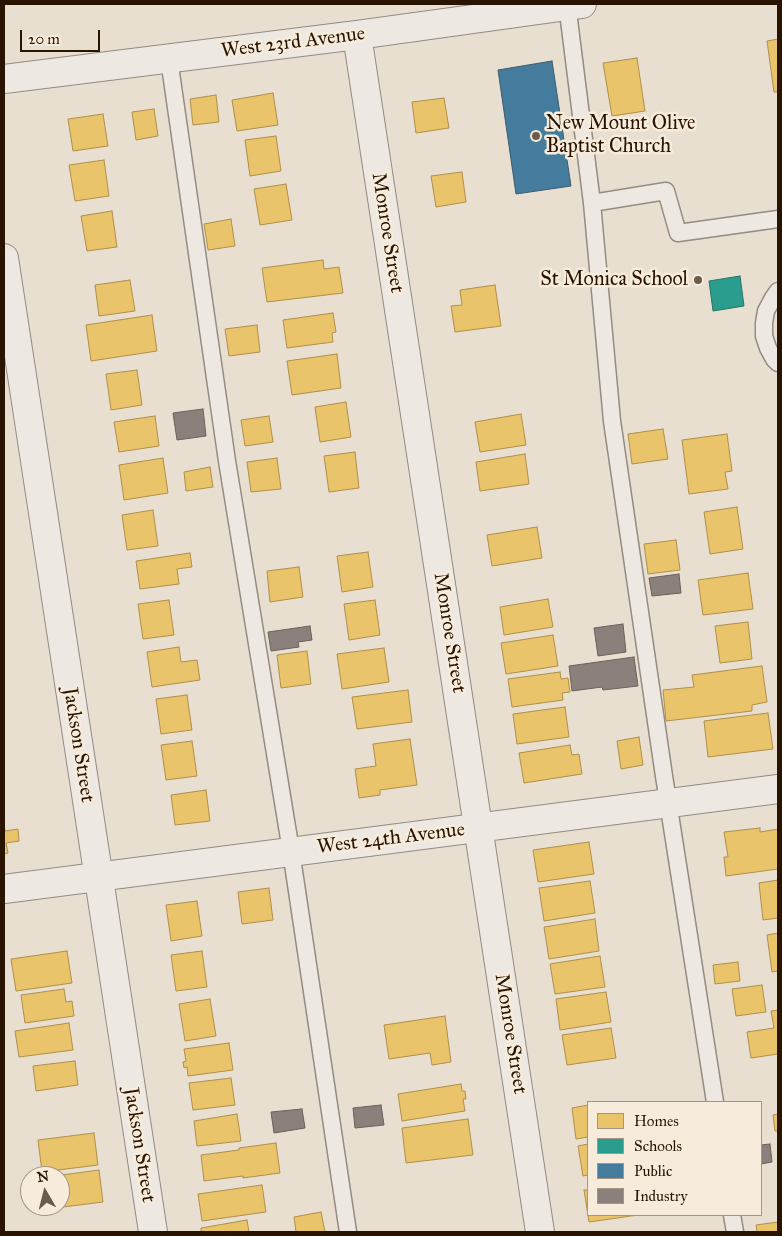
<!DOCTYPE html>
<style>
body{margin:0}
#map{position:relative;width:782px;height:1236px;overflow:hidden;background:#e9dfd1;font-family:"IM FELL Great Primer",serif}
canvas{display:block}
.frame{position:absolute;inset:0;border:5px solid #281400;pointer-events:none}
.legend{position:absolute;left:587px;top:1101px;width:175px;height:115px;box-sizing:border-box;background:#f7ecdb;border:1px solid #a49683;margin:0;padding:6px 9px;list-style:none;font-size:15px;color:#281400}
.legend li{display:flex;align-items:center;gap:10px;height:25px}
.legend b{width:25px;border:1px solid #a49683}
.north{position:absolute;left:20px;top:1166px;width:50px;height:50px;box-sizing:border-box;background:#f7ecdb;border:1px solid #a49683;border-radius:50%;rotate:352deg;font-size:14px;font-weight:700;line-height:20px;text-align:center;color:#281400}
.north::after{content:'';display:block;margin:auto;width:18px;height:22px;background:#6c5b49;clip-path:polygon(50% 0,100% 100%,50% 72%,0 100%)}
.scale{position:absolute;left:20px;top:30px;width:80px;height:22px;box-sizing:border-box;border:2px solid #281400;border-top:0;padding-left:6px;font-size:15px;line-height:18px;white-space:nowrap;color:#281400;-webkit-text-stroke:4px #f7ecdb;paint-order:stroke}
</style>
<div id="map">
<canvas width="782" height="1236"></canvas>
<div class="frame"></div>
<ul class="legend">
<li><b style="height:14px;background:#e9c46a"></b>Homes</li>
<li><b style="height:14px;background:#2a9d8f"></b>Schools</li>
<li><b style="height:14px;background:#457b9d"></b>Public</li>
<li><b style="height:14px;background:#8a817c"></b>Industry</li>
</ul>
<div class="north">N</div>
<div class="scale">20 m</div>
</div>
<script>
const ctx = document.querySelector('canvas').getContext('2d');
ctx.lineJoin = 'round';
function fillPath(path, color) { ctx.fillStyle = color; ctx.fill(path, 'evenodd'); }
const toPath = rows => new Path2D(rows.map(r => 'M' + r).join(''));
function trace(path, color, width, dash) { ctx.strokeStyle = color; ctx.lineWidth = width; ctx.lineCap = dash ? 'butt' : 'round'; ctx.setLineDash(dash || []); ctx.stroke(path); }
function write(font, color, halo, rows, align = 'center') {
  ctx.font = font + ' "IM FELL Great Primer",serif'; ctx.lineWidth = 5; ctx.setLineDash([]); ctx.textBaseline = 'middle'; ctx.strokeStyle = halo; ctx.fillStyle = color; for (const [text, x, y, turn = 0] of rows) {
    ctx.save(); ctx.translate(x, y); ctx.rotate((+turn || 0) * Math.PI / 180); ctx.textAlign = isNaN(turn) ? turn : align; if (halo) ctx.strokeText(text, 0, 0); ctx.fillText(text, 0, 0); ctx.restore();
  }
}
const homes = toPath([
 [778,39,778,92,774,92,767,41,778,39],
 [637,58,645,111,612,116,603,63,637,58],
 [273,93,278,125,237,131,232,100,273,93],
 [216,95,219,122,193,125,190,99,216,95],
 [444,98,449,128,416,133,412,102,444,98],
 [154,109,158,136,136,140,132,112,154,109],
 [103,114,108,146,73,151,68,119,103,114],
 [276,136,281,171,250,176,245,140,276,136],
 [104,160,109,196,75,201,69,165,104,160],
 [462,172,466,202,436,207,431,176,462,172],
 [286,184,292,220,260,225,254,189,286,184],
 [112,211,117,247,87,251,81,216,112,211],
 [231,219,235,246,208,250,204,224,231,219],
 [323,260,324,269,339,267,343,293,267,302,262,268,323,260],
 [130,280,135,311,99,316,95,285,130,280],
 [495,285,501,326,455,332,451,306,462,305,460,290,495,285],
 [333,313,336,332,332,333,333,342,287,348,283,320,333,313],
 [152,315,157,351,91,361,86,325,152,315],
 [257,325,260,352,229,356,225,329,257,325],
 [337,354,341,388,292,395,287,361,337,354],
 [137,370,142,405,111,410,106,374,137,370],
 [346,402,351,437,320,442,315,407,346,402],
 [521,414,526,445,480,452,475,422,521,414],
 [155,416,159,446,119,452,114,422,155,416],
 [269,416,273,442,245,446,241,420,269,416],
 [663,429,668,459,632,464,628,434,663,429],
 [727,434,732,471,725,472,728,489,689,494,682,440,727,434],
 [355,452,359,488,329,492,324,456,355,452],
 [525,454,529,484,480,491,476,462,525,454],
 [163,458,168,493,124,500,119,465,163,458],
 [277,458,281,489,251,492,247,462,277,458],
 [210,467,213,487,186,491,184,472,210,467],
 [737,507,743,549,710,554,704,512,737,507],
 [153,510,158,546,127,550,122,515,153,510],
 [537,527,542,558,492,566,487,535,537,527],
 [676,540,680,570,648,574,644,544,676,540],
 [368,552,373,587,342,592,337,556,368,552],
 [190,553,192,567,177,569,179,584,140,589,136,561,190,553],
 [299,567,303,597,270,602,267,571,299,567],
 [748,573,753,609,703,615,698,580,748,573],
 [548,599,553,627,504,635,500,607,548,599],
 [169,600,174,635,143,639,138,604,169,600],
 [375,600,380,635,349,640,344,604,375,600],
 [748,622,752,659,720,663,715,626,748,622],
 [553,635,558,666,506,674,501,643,553,635],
 [179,647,181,662,197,660,200,680,152,687,147,652,179,647],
 [384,648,389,682,342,689,337,654,384,648],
 [307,651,311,684,281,688,277,655,307,651],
 [762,666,767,702,752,705,752,711,666,721,663,690,694,687,692,675,762,666],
 [560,672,561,679,568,678,570,692,562,693,563,700,512,707,508,679,560,672],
 [408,690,412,722,357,729,352,697,408,690],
 [187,695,192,730,161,734,156,699,187,695],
 [565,707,569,737,517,744,513,714,565,707],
 [768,713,773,749,708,757,704,721,768,713],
 [639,737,643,765,621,769,617,741,639,737],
 [410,739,417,785,380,790,380,795,359,798,355,769,376,766,373,744,410,739],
 [192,741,197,776,166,780,161,745,192,741],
 [570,745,572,755,579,754,582,774,524,783,519,753,570,745],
 [206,790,210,821,175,825,171,795,206,790],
 [4,823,5,831,18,829,19,841,6,843,8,853,4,854,4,823],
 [760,828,760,832,778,829,778,869,726,876,724,857,728,857,724,832,760,828],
 [589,842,594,874,538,882,533,850,589,842],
 [778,880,778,918,763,920,759,883,778,880],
 [590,881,595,913,544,921,539,888,590,881],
 [269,888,273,920,242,924,238,892,269,888],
 [197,901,202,936,171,941,166,905,197,901],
 [595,919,599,951,549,959,544,927,595,919],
 [778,933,778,971,772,972,767,935,778,933],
 [67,951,72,983,16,991,11,959,67,951],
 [202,951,207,987,176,991,171,955,202,951],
 [600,956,605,987,555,994,550,964,600,956],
 [738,962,740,981,715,984,713,965,738,962],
 [762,985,766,1012,736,1016,732,989,762,985],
 [64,989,66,1002,72,1001,74,1016,25,1023,21,995,64,989],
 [606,992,611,1022,560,1030,556,999,606,992],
 [210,999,216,1036,185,1041,179,1004,210,999],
 [778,1010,778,1054,751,1058,747,1032,774,1028,771,1011,778,1010],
 [445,1016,451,1062,432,1065,430,1053,389,1059,384,1025,445,1016],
 [69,1023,73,1050,19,1057,15,1031,69,1023],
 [611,1028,616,1058,567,1065,562,1035,611,1028],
 [229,1043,233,1070,188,1076,187,1067,184,1068,183,1062,186,1061,184,1049,229,1043],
 [75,1061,78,1085,36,1091,33,1066,75,1061],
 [231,1078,235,1105,193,1110,189,1083,231,1078],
 [461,1084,462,1091,465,1091,466,1099,463,1099,465,1111,402,1121,398,1094,461,1084],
 [588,1105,588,1137,576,1139,572,1108,588,1105],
 [237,1114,241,1141,197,1146,194,1121,237,1114],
 [778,1114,778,1131,775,1131,773,1115,778,1114],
 [468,1119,473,1155,406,1163,402,1128,468,1119],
 [94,1133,98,1165,42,1172,38,1140,94,1133],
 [276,1143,280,1173,243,1178,243,1176,204,1181,201,1155,239,1150,239,1148,276,1143],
 [588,1144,588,1175,583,1176,578,1146,588,1144],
 [99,1170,103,1202,47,1209,46,1206,60,1206,60,1176,54,1176,99,1170],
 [262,1185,266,1212,202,1221,198,1194,262,1185],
 [584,1190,588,1190,588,1215,638,1215,589,1222,584,1190],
 [321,1212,325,1232,296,1232,294,1217,321,1212],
 [247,1220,249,1232,201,1232,201,1228,247,1220],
 [778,1222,778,1232,757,1232,756,1225,778,1222]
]);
const schools = toPath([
 [740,276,744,306,713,311,709,281,740,276]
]);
const public = toPath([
 [552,61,571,186,516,194,498,70,552,61]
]);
const industry = toPath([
 [203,409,206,436,177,440,173,413,203,409],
 [679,574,681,593,652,596,649,578,679,574],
 [623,624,626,652,598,656,594,628,623,624],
 [310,626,312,640,298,642,299,647,271,651,268,632,310,626],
 [634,657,638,686,603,690,602,687,572,691,569,666,634,657],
 [381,1105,384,1125,355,1128,353,1108,381,1105],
 [302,1109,305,1128,274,1133,271,1112,302,1109],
 [770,1144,772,1162,761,1164,761,1145,770,1144]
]);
const service = toPath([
 [567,4,592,203,612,421,664,776,715,1102],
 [169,59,227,461,291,851,348,1232],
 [592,203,666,191,678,233,778,219],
 [778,291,773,298,766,311,764,323,764,336,768,348,774,359,778,363],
 [732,1215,735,1232]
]);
const minor = toPath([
 [357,35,540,1232],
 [4,79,357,35,582,4],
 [4,258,153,1232],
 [4,889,778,789]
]);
const markers = [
 [536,136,5,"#6c5b49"],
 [698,280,5,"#6c5b49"]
];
const streetNames = [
 ["West 23rd Avenue",293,43,-7],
 ["Monroe Street",387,233,81],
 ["Monroe Street",449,633,81],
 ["Jackson Street",78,745,81],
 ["West 24th Avenue",391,839,-7],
 ["Monroe Street",510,1034,81],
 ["Jackson Street",139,1145,81]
];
const poiNames = [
 ["New Mount Olive",546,124],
 ["Baptist Church",546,147],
 ["St Monica School",688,280,"right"]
];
fillPath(homes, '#e9c46a');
trace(homes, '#af8f4a', 1);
fillPath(schools, '#2a9d8f');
trace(schools, '#297464', 1);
fillPath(public, '#457b9d');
trace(public, '#3c5c6e', 1);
fillPath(industry, '#8a817c');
trace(industry, '#6d6057', 1);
trace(service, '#948b81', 19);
trace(minor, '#948b81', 30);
trace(service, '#ede8e1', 16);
trace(minor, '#ede8e1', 28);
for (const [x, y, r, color] of markers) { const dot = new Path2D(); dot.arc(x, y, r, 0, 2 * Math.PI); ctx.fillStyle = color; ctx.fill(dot); trace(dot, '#f7ecdb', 2); }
write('20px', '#281400', '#f7ecdb', streetNames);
write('20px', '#281400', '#f7ecdb', poiNames, 'left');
</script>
